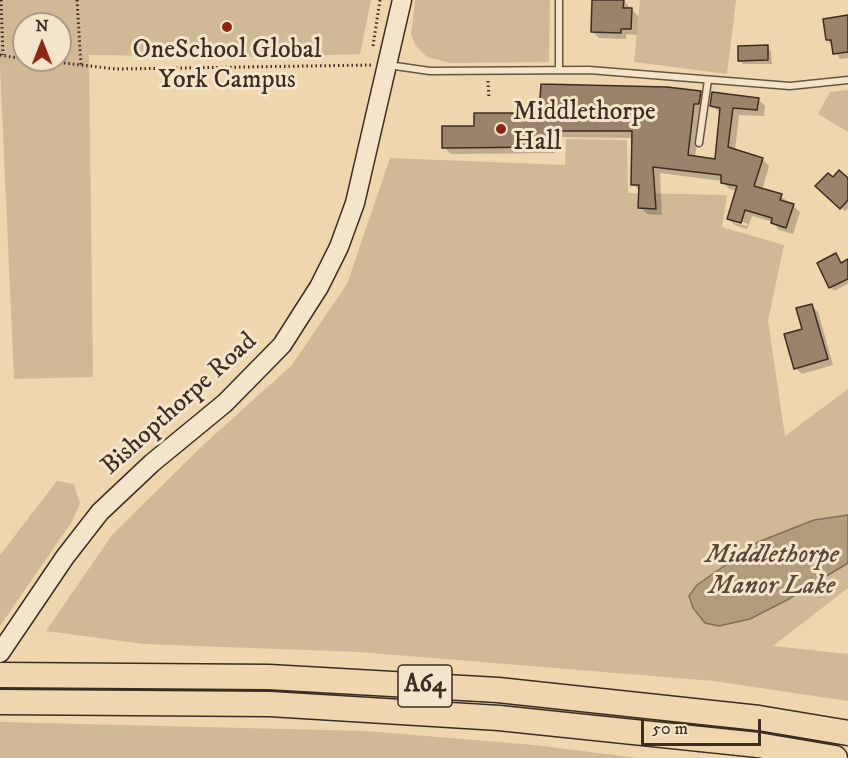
<!DOCTYPE html>
<style>
body{margin:0}
#map{position:relative;width:848px;height:758px;overflow:hidden;background:#eed6ae;font-family:"IM FELL DW Pica",serif}
canvas{display:block}
.north{position:absolute;left:12px;top:12px;width:60px;height:60px;box-sizing:border-box;background:#f4e4ca;border:2px solid #aa9a87;border-radius:50%;rotate:0deg;font-size:16px;font-weight:700;line-height:24px;text-align:center;color:#3c2c22}
.north::after{content:'';display:block;margin:auto;width:21px;height:27px;background:#8f2418;clip-path:polygon(50% 0,100% 100%,50% 72%,0 100%)}
.scale{position:absolute;left:641px;top:719px;width:120px;height:27px;box-sizing:border-box;border:3px solid #3c2c22;border-top:0;padding-left:8px;font-size:18px;line-height:21px;white-space:nowrap;color:#3c2c22;-webkit-text-stroke:4px #f4e4ca;paint-order:stroke}
</style>
<div id="map">
<canvas width="848" height="758"></canvas>
<div class="north">N</div>
<div class="scale">50 m</div>
</div>
<script>
const ctx = document.querySelector('canvas').getContext('2d');
ctx.lineJoin = 'round';
function fillPath(path, color) { ctx.fillStyle = color; ctx.fill(path, 'evenodd'); }
const toPath = rows => new Path2D(rows.map(r => 'M' + r).join(''));
function trace(path, color, width, dash) { ctx.strokeStyle = color; ctx.lineWidth = width; ctx.lineCap = dash ? 'butt' : 'round'; ctx.setLineDash(dash || []); ctx.stroke(path); }
function write(font, color, halo, rows, align = 'center') {
  ctx.font = font + ' "IM FELL DW Pica",serif'; ctx.lineWidth = 6; ctx.setLineDash([]); ctx.textBaseline = 'middle'; ctx.strokeStyle = halo; ctx.fillStyle = color; for (const [text, x, y, turn = 0] of rows) {
    ctx.save(); ctx.translate(x, y); ctx.rotate((+turn || 0) * Math.PI / 180); ctx.textAlign = isNaN(turn) ? turn : align; if (halo) ctx.strokeText(text, 0, 0); ctx.fillText(text, 0, 0); ctx.restore();
  }
}
const green = toPath([
 [0,0,371,0,360,54,260,57,89,55,93,377,14,379,0,66],
 [24,24,60,24,60,60,24,60],
 [415,0,550,0,549,62,450,63,427,57,415,45,411,34],
 [640,0,736,0,727,74,634,62],
 [848,90,848,132,818,114,830,92],
 [566,139,627,140,628,193,727,195,722,227,784,245,768,321,785,436,848,389,848,588,773,646,848,654,848,701,714,681,359,652,144,644,46,631,112,535,201,447,292,365,347,284,390,158,565,165],
 [57,481,74,484,80,504,71,523,0,626,0,555],
 [0,722,366,731,534,745,638,758,0,758]
]);
const water = toPath([
 [848,515,848,563,787,600,750,619,719,626,705,623,693,608,689,596,697,585,758,542,814,520,848,515]
]);
const shadow = toPath([
 [594,0,623,0,638,16,637,35,626,34,626,39,599,38,592,31],
 [848,17,848,58,840,59,828,40],
 [767,47,771,51,772,64,743,64,739,60],
 [700,92,707,99,701,110,695,158,716,161,721,113,711,106,758,99,765,106,764,116,739,115,735,151,762,159,769,166,762,190,781,196,800,212,793,234,779,230,773,222,752,216,747,229,735,225,728,218,737,191,729,189,722,181,660,173,662,215,647,214,640,207,640,191,633,184,633,138,555,137,555,153,451,154,444,147,475,128,541,115],
 [734,219,748,224,747,226,734,223],
 [848,180,848,208,845,211,818,186],
 [836,255,842,264,848,261,848,284,834,291,830,287],
 [811,306,818,312,833,365,802,374,795,368]
]);
const building = toPath([
 [592,0,624,0,623,8,632,8,631,29,621,29,621,33,591,32,592,0],
 [848,15,848,52,833,54,831,40,826,40,823,19,848,15],
 [768,45,768,60,738,61,738,46,768,45],
 [541,84,667,87,701,91,699,104,694,104,688,155,715,159,720,108,710,106,712,92,759,98,757,110,733,108,728,147,763,158,754,186,782,194,780,200,794,204,786,228,771,223,772,218,745,210,741,223,727,219,737,186,721,183,721,175,653,167,656,209,638,208,639,185,631,185,632,131,549,131,549,147,442,148,442,126,474,126,474,113,539,113,541,84],
 [839,170,848,178,848,200,840,209,815,186,828,173,833,177,839,170],
 [836,253,841,263,848,259,848,279,829,288,817,263,836,253],
 [812,304,828,359,794,369,784,334,802,329,796,308,812,304]
]);
const path = toPath([
 [1,0,3,55],
 [77,0,81,65],
 [373,46,380,0],
 [0,55,24,59],
 [37,60,116,69,372,65],
 [488,81,489,98]
]);
const lane = toPath([
 [388,65,430,71,589,70,790,86,848,80],
 [559,70,559,0],
 [699,143,708,80]
]);
const secondary = toPath([
 [0,653,65,557,100,512,152,463,225,403,282,345,319,287,339,247,355,203,402,0]
]);
const highway = toPath([
 [0,675,269,677,498,690,759,718,848,733],
 [0,702,270,704,499,718,758,745,835,758]
]);
const markers = [
 [227,27,6,"#8f2418"],
 [501,129,6,"#8f2418"]
];
const shields = [
 [425,686,54]
];
const shieldNames = [
 ["A64",425,686]
];
const poiNames = [
 ["OneSchool Global",227,52],
 ["York Campus",227,82],
 ["Middlethorpe",513,114,"left"],
 ["Hall",513,144,"left"]
];
const streetNames = [
 ["Bishopthorpe Road",180,405,-42]
];
const waterNames = [
 ["Middlethorpe",772,556],
 ["Manor Lake",772,587]
];
fillPath(green, '#d0b996');
fillPath(water, '#b19c7e');
trace(water, '#826f59', 1.5);
fillPath(shadow, '#0003');
fillPath(building, '#99846b');
trace(building, '#3c2c22', 1.5);
trace(lane, '#685645', 9);
trace(secondary, '#3c2c22', 21);
trace(highway, '#3c2c22', 27);
trace(path, '#3c2c22', 3, [1.5, 3]);
trace(lane, '#f4e4ca', 6);
trace(secondary, '#f4e4ca', 18);
trace(highway, '#eed6ae', 24);
for (const [x, y, r, color] of markers) { const dot = new Path2D(); dot.arc(x, y, r, 0, 2 * Math.PI); ctx.fillStyle = color; ctx.fill(dot); trace(dot, '#f4e4ca', 2); }
for (const [x, y, w] of shields) { const box = new Path2D(); box.roundRect(x - w / 2, y - 21, w, 42, 4.5); ctx.fillStyle = '#f4e4ca'; ctx.fill(box); trace(box, '#3c2c22', 1.5); }
write('bold 24px', '#3c2c22', null, shieldNames);
write('26px', '#3c2c22', '#f4e4ca', poiNames);
write('26px', '#3c2c22', '#f4e4ca', streetNames);
write('italic 27px', '#594839', '#f4e4ca', waterNames);
</script>
